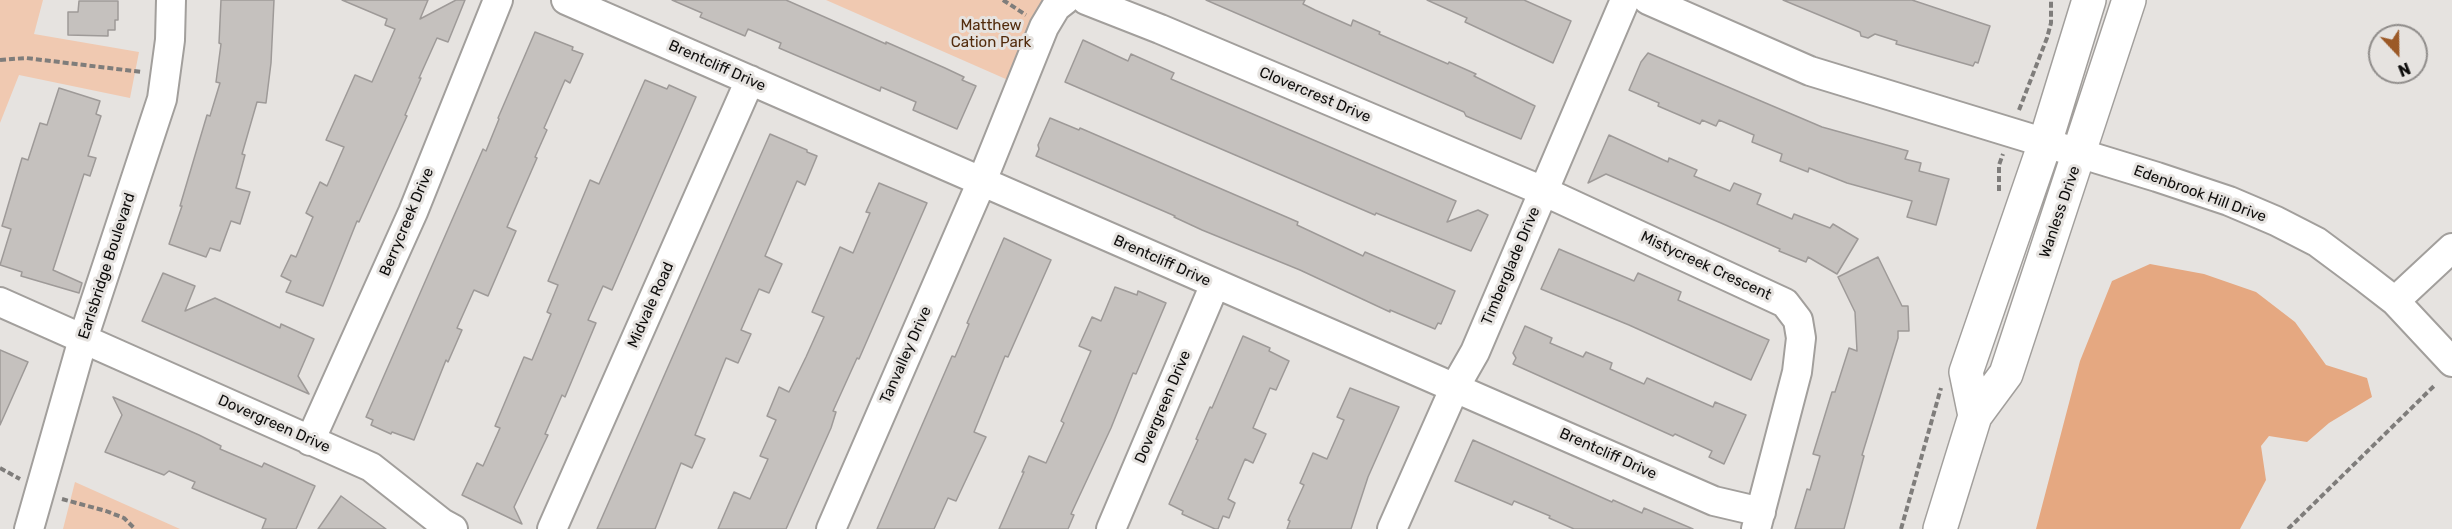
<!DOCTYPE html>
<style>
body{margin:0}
#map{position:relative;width:2452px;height:529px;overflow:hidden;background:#e6e3e0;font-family:Rubik,sans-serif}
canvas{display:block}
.north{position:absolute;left:2368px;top:24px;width:60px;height:60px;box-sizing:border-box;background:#e6e3e0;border:2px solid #908d8b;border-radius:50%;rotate:158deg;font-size:16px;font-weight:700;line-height:24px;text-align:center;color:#0e0d0c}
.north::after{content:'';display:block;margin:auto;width:21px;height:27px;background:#9b5927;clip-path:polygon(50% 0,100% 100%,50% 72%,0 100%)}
</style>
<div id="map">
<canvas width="2452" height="529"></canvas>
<div class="north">N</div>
</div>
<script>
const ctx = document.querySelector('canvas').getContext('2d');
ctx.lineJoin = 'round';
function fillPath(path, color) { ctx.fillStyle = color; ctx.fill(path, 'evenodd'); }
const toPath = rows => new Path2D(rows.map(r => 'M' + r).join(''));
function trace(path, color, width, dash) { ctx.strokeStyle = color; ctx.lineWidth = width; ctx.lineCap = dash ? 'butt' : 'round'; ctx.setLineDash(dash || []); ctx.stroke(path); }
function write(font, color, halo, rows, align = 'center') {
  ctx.font = font + ' Rubik,sans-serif'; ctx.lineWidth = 6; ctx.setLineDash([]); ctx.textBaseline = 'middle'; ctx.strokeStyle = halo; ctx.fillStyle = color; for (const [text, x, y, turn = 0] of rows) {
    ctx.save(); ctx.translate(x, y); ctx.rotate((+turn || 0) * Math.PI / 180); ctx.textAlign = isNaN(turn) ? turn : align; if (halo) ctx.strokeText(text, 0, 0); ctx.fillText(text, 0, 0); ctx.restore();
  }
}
const green = toPath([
 [0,0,43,0,34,34,139,52,130,98,19,75,0,123],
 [826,0,1048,0,1008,80],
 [75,482,180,529,63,529]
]);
const water = toPath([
 [2150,264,2204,274,2256,292,2295,322,2326,365,2367,378,2372,397,2329,423,2307,442,2269,436,2261,446,2266,480,2240,529,2036,529,2080,361,2112,281]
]);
const building = toPath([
 [221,0,274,0,271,63,266,103,257,102,242,154,245,155,236,188,250,192,240,224,231,221,220,251,210,248,206,257,169,244,182,206,180,206,207,115,210,116,220,83,216,82,221,44,219,43,221,0],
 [342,0,428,0,420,19,456,0,465,0,448,42,437,38,419,78,421,78,405,115,407,116,359,222,357,221,323,306,286,292,291,281,281,276,291,255,296,257,313,217,306,213,320,182,327,186,344,147,326,140,355,75,372,82,395,29,385,25,387,19,342,0],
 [672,0,786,0,886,44,886,42,945,68,964,77,962,80,976,86,957,129,913,110,916,102,881,87,880,91,779,48,781,43,748,29,745,36,700,17,702,13,672,0],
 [1206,0,1305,0,1303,4,1315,10,1351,26,1353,20,1380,32,1379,34,1448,64,1449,62,1476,74,1474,76,1535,106,1521,139,1466,116,1464,112,1206,0],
 [1427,0,1524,0,1571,21,1553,63,1465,22,1467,18,1427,0],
 [1783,0,1912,0,1990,26,1978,63,1975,62,1973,66,1896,44,1897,41,1875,34,1868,38,1861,36,1860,32,1783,0],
 [79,1,118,1,118,20,115,20,115,30,108,30,108,36,68,35,68,12,78,12,79,1],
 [535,32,573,47,572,50,583,54,570,83,565,80,544,128,547,130,535,157,537,158,507,227,516,231,488,296,474,290,457,328,462,330,448,362,446,360,414,440,392,432,391,434,371,425,373,420,366,417,483,149,486,151,499,119,498,118,535,32],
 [1083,40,1128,61,1131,54,1174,73,1171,79,1456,201,1447,222,1478,210,1488,215,1471,251,1376,213,1375,215,1065,82,1083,40],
 [1648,53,1822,127,1908,151,1905,159,1921,163,1919,171,1949,179,1936,225,1907,217,1912,201,1847,183,1809,168,1808,172,1780,161,1782,154,1752,142,1754,135,1719,120,1716,126,1702,120,1700,124,1658,106,1659,103,1629,90,1641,62,1648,53],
 [645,80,667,89,669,85,696,97,612,290,603,286,588,320,596,323,565,397,562,395,545,434,548,435,539,454,514,507,522,524,462,495,477,463,483,466,500,428,495,426,524,357,532,360,551,314,547,312,558,285,548,281,590,180,599,184,645,80],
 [59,88,100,101,96,114,101,116,88,156,96,158,90,176,84,174,53,270,82,283,79,293,21,276,22,272,0,265,11,229,2,226,22,158,28,160,40,123,47,125,59,88],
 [1050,118,1079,130,1080,128,1298,222,1297,225,1363,256,1365,252,1455,291,1441,324,1438,323,1435,329,1390,310,1390,312,1300,270,1202,230,1174,217,1175,216,1036,156,1039,149,1038,145,1050,118],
 [770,134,807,150,807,152,817,156,805,185,797,181,765,256,782,264,769,293,759,289,741,330,751,334,738,363,726,358,695,435,705,439,692,468,681,463,655,529,597,529,770,134],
 [1609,135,1668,162,1669,158,1697,170,1694,176,1730,191,1734,183,1761,194,1757,204,1792,219,1794,214,1830,228,1833,224,1858,239,1837,274,1808,257,1806,262,1779,251,1780,249,1721,223,1606,174,1588,183,1609,135],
 [879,183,927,203,859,359,857,358,833,411,836,412,831,428,786,529,718,529,734,492,750,499,768,459,760,456,776,420,767,416,779,387,789,392,806,357,824,317,812,312,840,247,853,253,870,213,866,212,879,183],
 [1004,238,1051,260,1008,357,1005,356,974,432,986,437,956,501,948,498,934,529,877,529,952,356,955,357,969,324,967,323,1004,238],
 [1559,249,1634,281,1638,273,1681,292,1678,300,1769,340,1751,380,1629,325,1541,289,1559,249],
 [1878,257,1902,306,1908,306,1909,331,1898,331,1898,338,1862,455,1864,456,1844,529,1795,529,1807,489,1810,490,1820,456,1813,454,1832,392,1835,392,1849,348,1857,351,1855,312,1838,277,1878,257],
 [163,273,195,286,185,311,215,298,280,328,281,324,314,339,298,376,309,394,142,321,163,273],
 [1115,287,1137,295,1138,291,1166,303,1136,374,1133,373,1111,428,1071,514,1074,515,1068,529,999,529,1024,472,1022,472,1029,456,1046,463,1064,423,1061,421,1091,351,1079,346,1092,317,1101,321,1115,287],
 [1525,326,1552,338,1550,343,1583,357,1586,352,1612,363,1610,369,1644,384,1647,378,1713,407,1715,402,1746,415,1724,464,1709,457,1712,451,1675,434,1673,436,1513,364,1516,358,1513,353,1525,326],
 [1243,336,1270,348,1269,351,1289,361,1276,390,1270,388,1253,428,1266,434,1253,463,1245,459,1228,499,1235,503,1229,518,1223,516,1218,529,1215,529,1182,514,1183,511,1169,504,1198,440,1196,439,1210,407,1212,408,1243,336],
 [0,350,28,362,0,425,0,350],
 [1350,388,1399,407,1368,477,1351,529,1287,529,1290,521,1288,520,1304,485,1300,483,1313,453,1327,459,1344,420,1337,417,1350,388],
 [113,397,199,435,221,446,220,449,262,467,264,463,315,486,296,529,262,529,266,519,192,488,195,482,169,471,164,475,105,452,122,415,113,397],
 [1473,440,1612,502,1613,500,1642,513,1644,508,1693,529,1574,529,1549,518,1550,516,1514,501,1512,505,1455,481,1473,440],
 [341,496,386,529,318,529,341,496]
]);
const path = toPath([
 [1003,0,1026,15],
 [0,60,26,58,142,72],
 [2019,110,2047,38,2051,23,2051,0],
 [1999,191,1999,165,2003,154],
 [0,468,20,479],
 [62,499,106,511,124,518,135,529],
 [1901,529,1941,388],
 [2288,529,2435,385]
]);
const minor = toPath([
 [566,0,1714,501,1761,512],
 [1086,0,1160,29,1543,191,1785,303,1798,320,1801,338,1797,372,1756,529],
 [1648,0,1810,71,2157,177,2229,201,2276,221,2317,242,2364,277,2395,301,2452,362],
 [2395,301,2452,248],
 [0,302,371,467,442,523,453,529],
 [310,441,413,212,498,0],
 [29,529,83,339,162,99,170,40,171,0],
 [552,529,750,80],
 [831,529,982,181,1044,27,1056,7,1065,0],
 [1111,529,1215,284],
 [1392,529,1455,387,1475,352,1625,0]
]);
const major = toPath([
 [1975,416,1966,372,2045,143,2089,0],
 [1940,529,1975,416,2006,374,2129,0]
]);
const parkNames = [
 ["Matthew",991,26],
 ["Cation Park",991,43]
];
const streetNames = [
 ["Brentcliff Drive",717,66,24],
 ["Clovercrest Drive",1315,95,23],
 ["Edenbrook Hill Drive",2200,194,20],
 ["Wanless Drive",2060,212,-71],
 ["Berrycreek Drive",407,222,-67],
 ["Brentcliff Drive",1162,261,24],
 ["Earlsbridge Boulevard",107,266,-72],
 ["Timberglade Drive",1511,266,-67],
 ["Mistycreek Crescent",1706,266,25],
 ["Midvale Road",651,305,-66],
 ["Tanvalley Drive",906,355,-66],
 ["Dovergreen Drive",1163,407,-67],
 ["Dovergreen Drive",274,424,24],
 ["Brentcliff Drive",1608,454,24]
];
fillPath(green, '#f0c9b1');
fillPath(water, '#e5a881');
fillPath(building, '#c5c1be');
trace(building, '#9e9a98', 1.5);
trace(minor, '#a29f9c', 32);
trace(major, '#a29f9c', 36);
trace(path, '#7f7d7b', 4, [6, 3]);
trace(minor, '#fff', 28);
trace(major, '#fff', 33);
write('15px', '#522b0c', '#e6e3e0', parkNames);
write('15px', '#0e0d0c', '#e6e3e0', streetNames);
</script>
